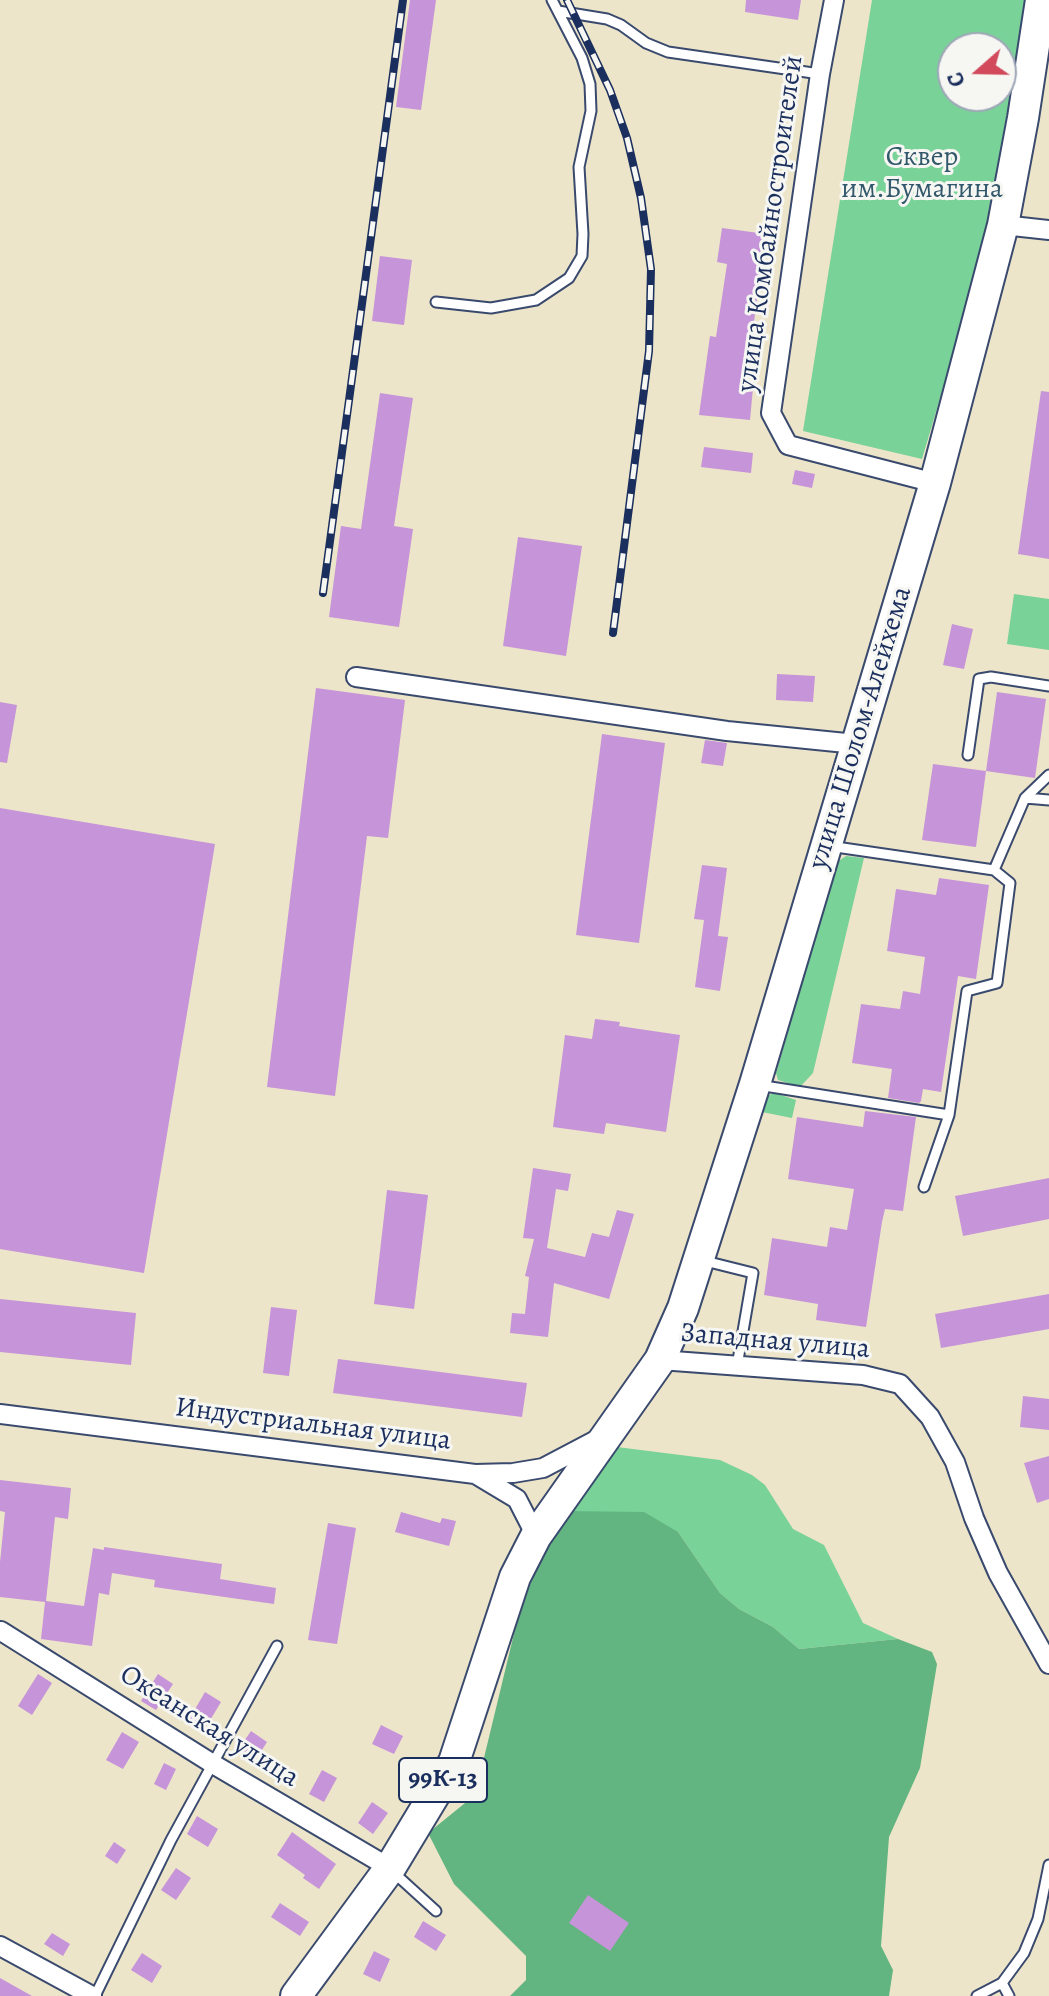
<!DOCTYPE html>
<meta charset="utf-8">
<style>
body{margin:0}
#map{position:relative;width:1049px;height:1996px;overflow:hidden;background:#ede5c9;font-family:Alegreya,serif}
canvas{display:block}
.north{position:absolute;left:937px;top:32px;width:80px;height:80px;box-sizing:border-box;background:#f6f6f2;border:2px solid #9ea6b7;border-radius:50%;rotate:250deg;font-size:22px;font-weight:700;line-height:32px;text-align:center;color:#1b2f5e}
.north::after{content:'';display:block;margin:auto;width:28px;height:36px;background:#d1495b;clip-path:polygon(50% 0,100% 100%,50% 72%,0 100%)}
</style>
<div id="map">
<canvas width="1049" height="1996"></canvas>
<div class="north">С</div>
</div>
<script>
const ctx = document.querySelector('canvas').getContext('2d');
ctx.lineJoin = 'round';
function fillPath(path, color) { ctx.fillStyle = color; ctx.fill(path, 'evenodd'); }
const toPath = rows => new Path2D(rows.map(r => 'M' + r).join(''));
function trace(path, color, width, dash) { ctx.strokeStyle = color; ctx.lineWidth = width; ctx.lineCap = dash ? 'butt' : 'round'; ctx.setLineDash(dash || []); ctx.stroke(path); }
function write(font, color, halo, rows, align = 'center') {
  ctx.font = font + ' Alegreya,serif'; ctx.lineWidth = 6; ctx.setLineDash([]); ctx.textBaseline = 'middle'; ctx.strokeStyle = halo; ctx.fillStyle = color; for (const [text, x, y, turn = 0] of rows) {
    ctx.save(); ctx.translate(x, y); ctx.rotate((+turn || 0) * Math.PI / 180); ctx.textAlign = isNaN(turn) ? turn : align; if (halo) ctx.strokeText(text, 0, 0); ctx.fillText(text, 0, 0); ctx.restore();
  }
}
const green = toPath([
 [872,0,1030,0,992,223,922,459,803,431],
 [953,48,1001,48,1001,96,953,96],
 [1014,594,1049,599,1049,650,1007,644],
 [846,856,864,858,813,1073,800,1087,778,1080,776,1073,837,862],
 [775,1093,796,1100,792,1118,762,1112,766,1096],
 [617,1447,720,1460,752,1475,765,1485,793,1529,824,1545,863,1623,898,1639,799,1649,773,1627,739,1609,720,1593,678,1532,559,1511]
]);
const forest = toPath([
 [559,1511,644,1512,678,1532,720,1593,739,1609,773,1627,799,1649,898,1639,932,1652,937,1664,920,1768,889,1837,881,1946,893,1970,889,1996,510,1996,526,1980,526,1956,454,1884,428,1833,475,1795,519,1613]
]);
const building = toPath([
 [410,0,436,0,421,110,396,107],
 [746,0,801,0,798,20,745,12],
 [722,228,766,234,745,387,753,388,750,420,699,415,710,336,716,337,727,264,717,262],
 [380,256,412,260,404,325,372,321],
 [1041,391,1049,392,1049,559,1018,554],
 [380,393,413,398,394,526,413,529,399,627,329,617,341,526,361,529],
 [704,447,753,453,751,473,701,467],
 [795,470,815,474,812,488,792,484],
 [518,537,582,546,566,656,503,646],
 [952,624,973,629,964,669,943,665],
 [777,674,815,676,813,702,776,700],
 [316,688,405,700,388,838,367,836,335,1096,267,1087],
 [997,692,1046,699,1035,778,986,771],
 [0,702,17,705,7,763,0,762],
 [602,734,665,743,639,943,576,935],
 [705,740,727,743,723,766,701,763],
 [933,764,986,771,976,847,922,840],
 [0,808,215,844,144,1273,0,1249],
 [702,865,727,868,718,936,728,937,720,991,695,987,704,920,694,919],
 [939,878,989,885,976,979,958,976,941,1092,923,1089,921,1101,919,1103,888,1098,892,1069,852,1063,861,1004,900,1009,903,991,920,994,925,957,887,951,896,889,936,895],
 [595,1019,620,1022,619,1026,680,1035,666,1132,606,1123,604,1134,553,1127,565,1035,592,1039],
 [865,1111,916,1117,903,1211,885,1209,882,1222,866,1327,816,1320,818,1304,764,1295,772,1238,827,1247,830,1227,847,1230,854,1189,788,1179,797,1117,863,1127],
 [533,1168,571,1174,568,1191,556,1189,547,1248,585,1257,592,1233,609,1237,617,1210,634,1214,609,1299,554,1283,548,1337,510,1333,512,1313,525,1314,529,1277,525,1276,534,1239,523,1238],
 [1049,1178,1049,1219,963,1236,955,1196],
 [387,1190,428,1195,414,1309,374,1304],
 [1049,1294,1049,1329,941,1348,935,1314],
 [0,1299,136,1313,131,1365,0,1352],
 [271,1307,297,1310,289,1376,263,1373],
 [338,1359,527,1383,522,1417,333,1393],
 [1023,1396,1049,1399,1049,1430,1020,1427],
 [1049,1456,1049,1499,1037,1503,1024,1463],
 [0,1480,71,1488,68,1519,55,1517,46,1601,84,1606,93,1548,104,1550,104,1547,222,1564,220,1579,276,1588,274,1604,154,1587,155,1580,112,1573,109,1595,99,1593,92,1646,41,1639,45,1602,0,1597,0,1562,5,1512,0,1511],
 [401,1512,440,1523,442,1518,456,1521,449,1546,395,1532],
 [328,1523,356,1528,337,1644,308,1640],
 [38,1674,52,1683,32,1715,18,1706],
 [158,1674,173,1684,156,1710,141,1701],
 [205,1692,221,1702,203,1732,187,1723],
 [381,1725,403,1736,394,1754,372,1744],
 [251,1731,267,1742,255,1761,238,1750],
 [122,1732,139,1742,123,1769,106,1760],
 [164,1763,176,1769,166,1790,154,1784],
 [322,1770,337,1778,324,1802,309,1794],
 [372,1802,388,1813,373,1834,358,1823],
 [197,1816,218,1829,208,1847,187,1834],
 [292,1832,336,1864,319,1889,303,1878,305,1875,277,1855],
 [114,1842,126,1850,117,1864,105,1856],
 [176,1868,191,1878,176,1900,161,1890],
 [588,1895,629,1923,610,1951,569,1923],
 [280,1903,309,1922,300,1936,271,1917],
 [423,1921,446,1935,436,1951,414,1937],
 [52,1933,70,1944,63,1956,44,1944],
 [374,1951,390,1959,380,1982,363,1974],
 [142,1953,162,1966,152,1983,131,1970],
 [0,1978,32,1996,0,1996]
]);
const service = toPath([
 [558,11,607,19,621,25,646,43,668,52,820,74],
 [436,302,491,308,536,300,569,278,582,256,583,234,579,167,591,111,590,84,582,58,552,0],
 [968,755,979,679,991,677,1049,686],
 [1025,798,1049,800],
 [994,870,1025,798,1049,775],
 [758,1085,949,1115,967,991,997,983,1010,883,994,870,829,846],
 [924,1187,949,1115],
 [705,1261,753,1273,737,1366],
 [392,1871,436,1911],
 [1002,1983,1009,1996],
 [95,1996,171,1840,277,1646],
 [977,1996,1002,1983,1024,1953,1038,1919,1049,1865]
]);
const minor = toPath([
 [834,0,820,74,771,413,788,445,935,483],
 [1003,225,1049,230],
 [356,677,727,731,856,744],
 [660,1360,863,1375,900,1384,930,1417,955,1462,974,1518,998,1573,1049,1664],
 [0,1414,475,1474,513,1473,543,1468,600,1438],
 [477,1475,517,1499,536,1536],
 [1,1631,213,1764,390,1868],
 [0,1946,92,1996]
]);
const primary = toPath([
 [296,1996,390,1868,454,1762,515,1577,536,1536,660,1360,683,1308,755,1084,935,483,1003,225,1023,118,1041,0]
]);
const rail = toPath([
 [567,0,610,90,627,138,641,198,651,269,649,351,613,633],
 [323,593,403,0]
]);
const shields = [
 [443,1780,88]
];
const shieldNames = [
 ["99К-13",443,1780]
];
const parkNames = [
 ["Сквер",922,158],
 ["им.Бумагина",922,190]
];
const streetNames = [
 ["улица Комбайностроителей",771,224,-82],
 ["улица Шолом-Алейхема",861,728,-73],
 ["Западная улица",775,1342,5],
 ["Индустриальная улица",313,1425,7],
 ["Океанская улица",209,1727,32]
];
fillPath(green, '#79d298');
fillPath(forest, '#62b480');
fillPath(building, '#c694d8');
trace(service, '#3a4a6e', 13);
trace(minor, '#3a4a6e', 22);
trace(primary, '#3a4a6e', 34);
trace(service, '#fff', 9);
trace(minor, '#fff', 18);
trace(primary, '#fff', 30);
trace(rail, '#1b2f5e', 8);
trace(rail, '#f6f6f2', 5, [15]);
for (const [x, y, w] of shields) { const box = new Path2D(); box.roundRect(x - w / 2, y - 22, w, 44, 6); ctx.fillStyle = '#f6f6f2'; ctx.fill(box); trace(box, '#1b2f5e', 2); }
write('bold 26px', '#1b2f5e', null, shieldNames);
write('28px', '#32586c', '#f6f6f2', parkNames);
write('28px', '#1b2f5e', '#f6f6f2', streetNames);
</script>
